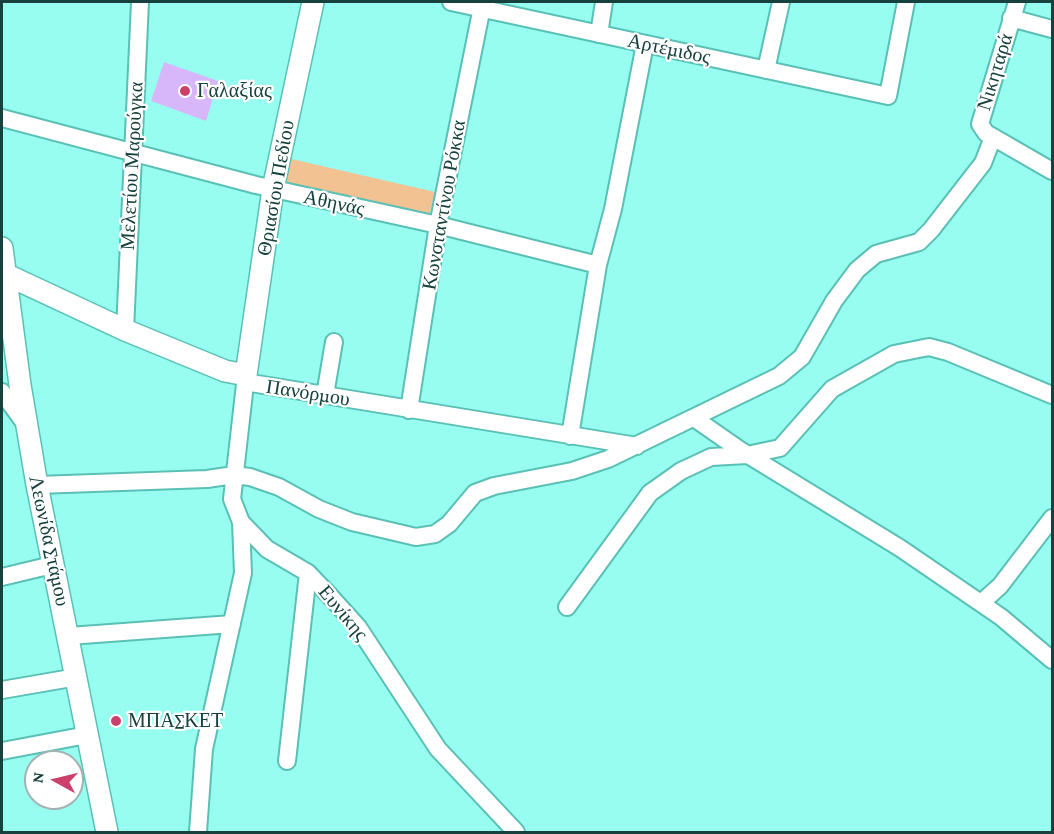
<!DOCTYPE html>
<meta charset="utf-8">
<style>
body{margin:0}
#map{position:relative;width:1054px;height:834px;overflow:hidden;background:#98fdf1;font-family:"Crimson Pro",serif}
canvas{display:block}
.frame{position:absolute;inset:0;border:3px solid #16413d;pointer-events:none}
.north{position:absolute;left:24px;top:750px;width:60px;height:60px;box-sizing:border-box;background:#fff;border:2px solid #a2b3b1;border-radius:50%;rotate:278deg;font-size:16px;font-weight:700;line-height:24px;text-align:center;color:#16413d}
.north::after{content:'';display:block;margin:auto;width:21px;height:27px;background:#cd406b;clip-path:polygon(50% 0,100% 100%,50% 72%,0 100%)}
</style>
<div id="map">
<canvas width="1054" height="834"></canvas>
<div class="frame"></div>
<div class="north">N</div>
</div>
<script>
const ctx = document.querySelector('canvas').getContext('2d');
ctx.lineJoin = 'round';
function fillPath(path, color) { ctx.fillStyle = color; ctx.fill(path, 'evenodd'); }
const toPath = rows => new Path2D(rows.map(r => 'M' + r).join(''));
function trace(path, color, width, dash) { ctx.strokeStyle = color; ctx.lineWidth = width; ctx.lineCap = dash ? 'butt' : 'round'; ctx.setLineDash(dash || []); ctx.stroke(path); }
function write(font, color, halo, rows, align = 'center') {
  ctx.font = font + ' "Crimson Pro",serif'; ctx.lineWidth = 4.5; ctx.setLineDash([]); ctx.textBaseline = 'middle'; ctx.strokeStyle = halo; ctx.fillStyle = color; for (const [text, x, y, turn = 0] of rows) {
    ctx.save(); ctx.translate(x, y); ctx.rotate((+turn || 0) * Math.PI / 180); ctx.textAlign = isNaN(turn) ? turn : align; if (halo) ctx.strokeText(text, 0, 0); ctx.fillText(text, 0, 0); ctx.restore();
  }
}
const green = toPath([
 [287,158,435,192,429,216,282,182]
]);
const building = toPath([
 [164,62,218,81,206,121,151,101]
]);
const minor = toPath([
 [451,2,888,96,906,2],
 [1017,2,980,124,986,133,1052,171],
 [1011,18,1052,29],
 [599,34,604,2],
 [766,70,781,2],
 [2,118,256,185,438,225,598,265],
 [125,330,140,2],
 [246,375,232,499,241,522,267,549,308,573,330,596,358,627,438,749,516,832],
 [245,382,637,446],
 [2,392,26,425],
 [325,395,334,342],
 [409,410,438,225,483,2],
 [694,418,740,450,900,548,1001,617,1052,660],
 [570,436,598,265,613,209,645,44],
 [37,485,207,479,234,475,250,477,279,487,319,509,352,522,416,537,435,534,449,524,475,493,494,486,572,471,608,459,779,376,802,357,834,301,857,270,876,254,919,242,931,230,983,163,993,137],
 [2,577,52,565],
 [981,603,1000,586,1052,518],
 [567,607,650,493,681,471,711,457,747,455,780,448,832,389,894,354,929,347,948,352,1052,395],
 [69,636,232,624],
 [2,690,77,677],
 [2,751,87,735],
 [287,761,308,573],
 [198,832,204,749,243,573,241,522]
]);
const major = toPath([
 [2,248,20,385,37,485,107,832],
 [5,274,125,330,225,371,246,375,273,189,313,2]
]);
const markers = [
 [185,91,6,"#cd406b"],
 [116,721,6,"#cd406b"]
];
const streetNames = [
 ["Αρτέμιδος",669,49,12],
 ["Νικηταρά",995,72,-73],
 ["Μελετίου Μαρούγκα",132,166,-87],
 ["Θριασίου Πεδίου",276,188,-80],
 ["Αθηνάς",334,203,12],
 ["Κωνσταντίνου Ρόκκα",444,205,-80],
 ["Πανόρμου",308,393,9],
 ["Λεωνίδα Στάμου",49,541,78],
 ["Ευνίκης",343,613,50]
];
const poiNames = [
 ["Γαλαξίας",197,91],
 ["ΜΠΑΣΚΕΤ",128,721]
];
fillPath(green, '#f2c293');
fillPath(building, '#d7b7f9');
trace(minor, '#5ac0b5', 20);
trace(major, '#5ac0b5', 24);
trace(minor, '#fff', 16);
trace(major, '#fff', 21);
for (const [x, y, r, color] of markers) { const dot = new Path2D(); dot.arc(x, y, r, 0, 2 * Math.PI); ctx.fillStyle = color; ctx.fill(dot); trace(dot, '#fff', 2); }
write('20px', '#16413d', '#fff', streetNames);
write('20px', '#16413d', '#fff', poiNames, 'left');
</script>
